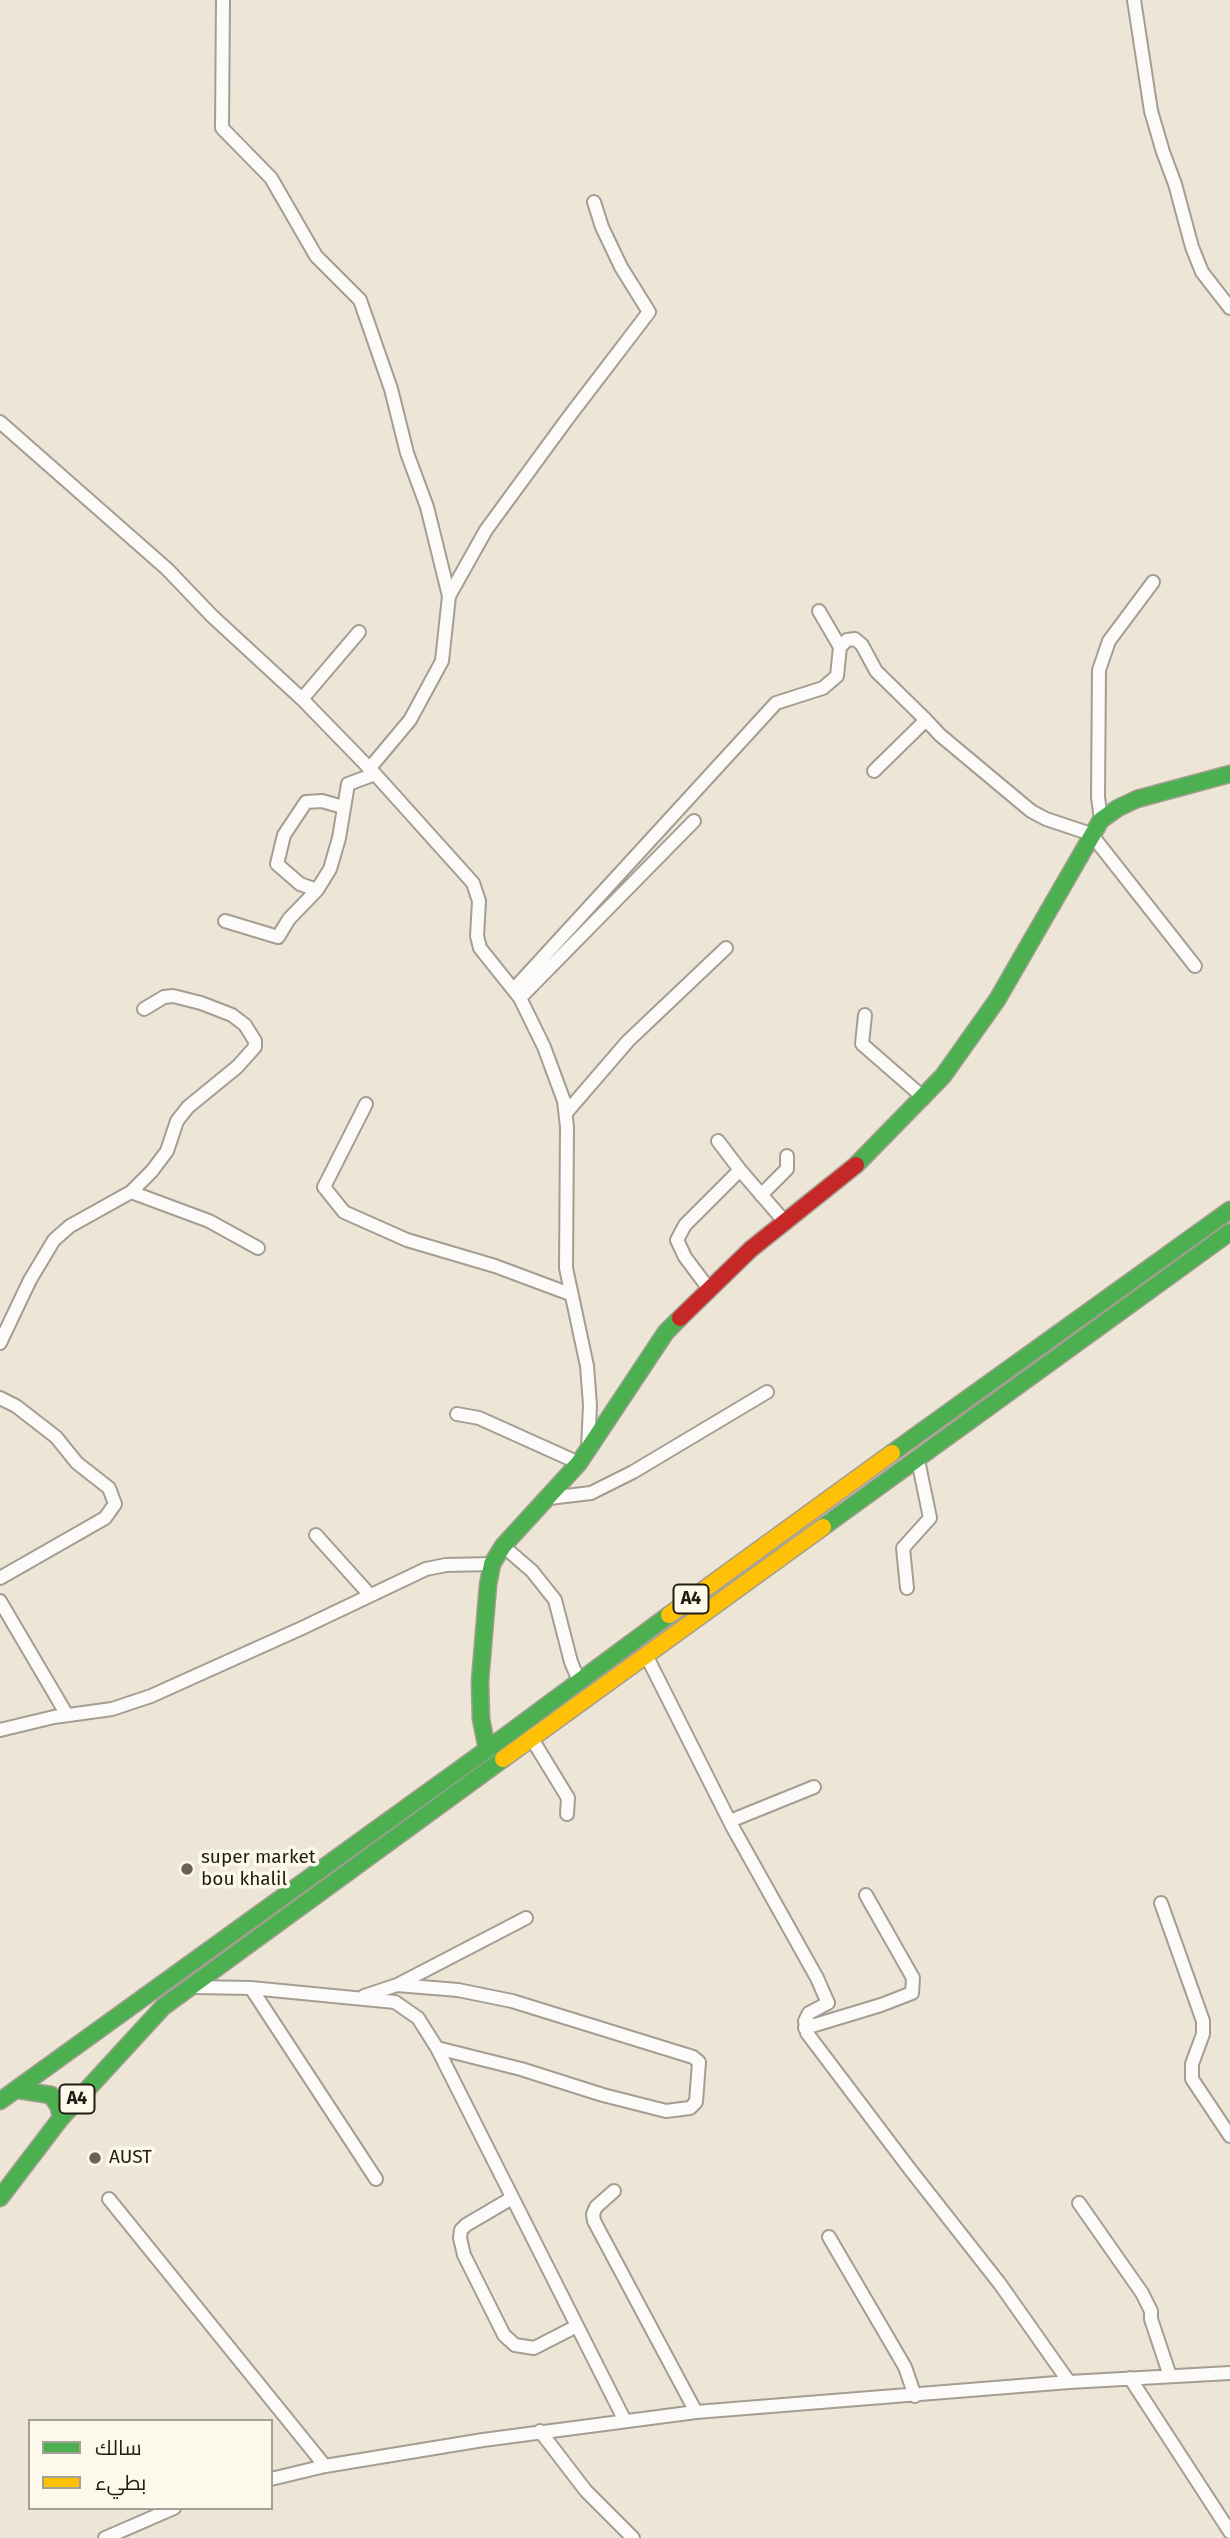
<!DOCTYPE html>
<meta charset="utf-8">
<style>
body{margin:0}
#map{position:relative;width:1230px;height:2538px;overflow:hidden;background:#ede6d6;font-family:"Fira Sans",Cairo,sans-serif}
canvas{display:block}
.legend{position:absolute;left:28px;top:2419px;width:245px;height:91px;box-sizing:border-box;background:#fdf8ec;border:2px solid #a5a094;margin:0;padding:9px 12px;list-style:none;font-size:21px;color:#201c11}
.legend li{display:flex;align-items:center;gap:14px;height:35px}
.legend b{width:35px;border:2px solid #a5a094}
</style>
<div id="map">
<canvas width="1230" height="2538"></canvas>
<ul class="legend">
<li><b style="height:9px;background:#4caf50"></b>سالك</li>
<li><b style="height:9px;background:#ffc107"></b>بطيء</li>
</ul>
</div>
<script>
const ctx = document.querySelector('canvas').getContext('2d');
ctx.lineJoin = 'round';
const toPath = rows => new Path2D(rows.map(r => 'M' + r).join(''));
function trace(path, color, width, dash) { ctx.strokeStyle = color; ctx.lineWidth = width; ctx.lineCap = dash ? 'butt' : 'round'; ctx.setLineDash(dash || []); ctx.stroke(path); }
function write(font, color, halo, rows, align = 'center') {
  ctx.font = font + ' "Fira Sans",sans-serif'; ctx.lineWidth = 7; ctx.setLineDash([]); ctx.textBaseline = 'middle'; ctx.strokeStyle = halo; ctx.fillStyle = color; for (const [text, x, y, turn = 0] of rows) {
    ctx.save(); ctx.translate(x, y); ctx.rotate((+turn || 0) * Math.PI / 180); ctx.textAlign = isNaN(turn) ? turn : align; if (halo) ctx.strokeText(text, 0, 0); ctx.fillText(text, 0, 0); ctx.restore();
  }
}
const street = toPath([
 [223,0,222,128,271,178,316,256,360,300,391,389,407,453,427,507,449,596,442,661,410,720,369,769],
 [1134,0,1151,111,1163,152,1175,184,1192,247,1202,272,1230,308],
 [0,422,167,569,212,616,302,699,375,774,473,883,479,901,477,936,480,948,520,998,544,1047,564,1101,567,1127,566,1268,587,1366,590,1405,588,1449],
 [449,596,486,530,568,418,649,312,621,267,602,227,594,202],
 [840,647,847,640,855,639,862,645,876,671,926,720],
 [302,699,359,632],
 [874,771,926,720,940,735,1031,811,1046,819,1091,834,1195,966],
 [343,807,322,801,306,802,284,835,277,864,300,884,317,890,330,869,339,838,348,784,375,774],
 [1101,820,1098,797,1099,670,1109,641,1153,582],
 [225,921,278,937,289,919,317,890],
 [514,989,776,703,823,688,837,676,840,647,819,611],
 [520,998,694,821],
 [865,1015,862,1044,924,1098],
 [366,1104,324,1187,344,1212,407,1240,495,1266,570,1294],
 [566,1113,628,1041,726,948],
 [718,1141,740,1170,784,1221],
 [131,1192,152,1171,167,1151,177,1121,188,1107,237,1067,255,1047,255,1041,245,1025,232,1015,201,1003,173,996,164,997,144,1009],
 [761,1195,787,1169,787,1156],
 [709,1289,685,1257,677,1240,685,1225,740,1170],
 [0,1343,30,1280,54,1240,70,1226,131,1192,209,1221,258,1248],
 [0,1398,16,1406,56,1437,77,1463,109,1488,115,1504,105,1518,0,1578],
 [457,1414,479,1418,579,1463],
 [549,1498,591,1493,633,1472,767,1392],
 [316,1535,369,1594],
 [503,1546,532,1571,555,1600,571,1662,579,1681],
 [907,1588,903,1548,930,1518,918,1460],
 [0,1601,67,1715],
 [646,1655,732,1826,817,1978,828,2003,809,2013,805,2021,807,2033,909,2168,1000,2284,1069,2382],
 [0,1730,54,1717,112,1709,151,1696,302,1628,426,1569,446,1565,492,1564],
 [532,1739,568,1798,567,1814],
 [730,1821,814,1787],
 [1161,1903,1203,2021,1203,2034,1192,2064,1192,2079,1230,2136],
 [397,1985,458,1990,512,2001,693,2057,699,2062,696,2102,690,2108,666,2111,603,2095,521,2069,437,2048],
 [194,1987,251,1988,395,2002,418,2018,437,2048,625,2421],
 [251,1988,376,2179],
 [364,1996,397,1985,526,1918],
 [805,2028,881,2005,912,1993,913,1978,866,1895],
 [614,2191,596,2207,593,2214,594,2221,696,2412],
 [512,2198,466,2225,461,2230,460,2238,464,2255,504,2335,515,2345,534,2348,577,2326],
 [109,2199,325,2466],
 [1079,2203,1142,2293,1151,2311,1151,2319,1170,2376],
 [829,2237,905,2367,915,2396],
 [1130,2378,1230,2532],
 [540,2431,586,2491,633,2538],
 [271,2479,325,2466,483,2440,696,2412,1069,2382,1230,2373],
 [105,2538,174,2508]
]);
const fast = toPath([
 [856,1165,943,1076,997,1000,1101,820,1118,808,1137,799,1230,774],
 [892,1453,1230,1210],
 [823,1527,1230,1232],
 [487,1749,481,1719,480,1681,488,1585,492,1564,503,1546,579,1463,666,1332,680,1318],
 [18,2090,51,2095,59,2107,61,2118],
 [0,2101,492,1746,669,1615],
 [0,2198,61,2118,163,2007,503,1759]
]);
const slow = toPath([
 [669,1615,892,1453],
 [503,1759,823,1527]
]);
const jam = toPath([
 [680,1318,751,1249,856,1165]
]);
const markers = [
 [187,1869,7,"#686356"],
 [95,2158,7,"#686356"]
];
const shields = [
 [691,1599,35],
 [77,2099,35]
];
const shieldNames = [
 ["A4",691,1599],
 ["A4",77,2099]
];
const poiNames = [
 ["super market",201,1858],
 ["bou khalil",201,1880],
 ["AUST",109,2158]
];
trace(street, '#a49e92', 16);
trace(fast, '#a49e92', 19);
trace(slow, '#a49e92', 19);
trace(jam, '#a49e92', 19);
trace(street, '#fcfbf9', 12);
trace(fast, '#4caf50', 16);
trace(slow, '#ffc107', 16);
trace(jam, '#c62828', 16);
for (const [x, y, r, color] of markers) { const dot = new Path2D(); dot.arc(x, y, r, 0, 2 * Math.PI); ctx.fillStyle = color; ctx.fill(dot); trace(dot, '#fdf8ec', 2.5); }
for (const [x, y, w] of shields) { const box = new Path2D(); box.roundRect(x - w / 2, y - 14.5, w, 29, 5); ctx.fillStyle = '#fdf8ec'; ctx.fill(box); trace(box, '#201c11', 2); }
write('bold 18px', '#201c11', null, shieldNames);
write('19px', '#201c11', '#fdf8ec', poiNames, 'left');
</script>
